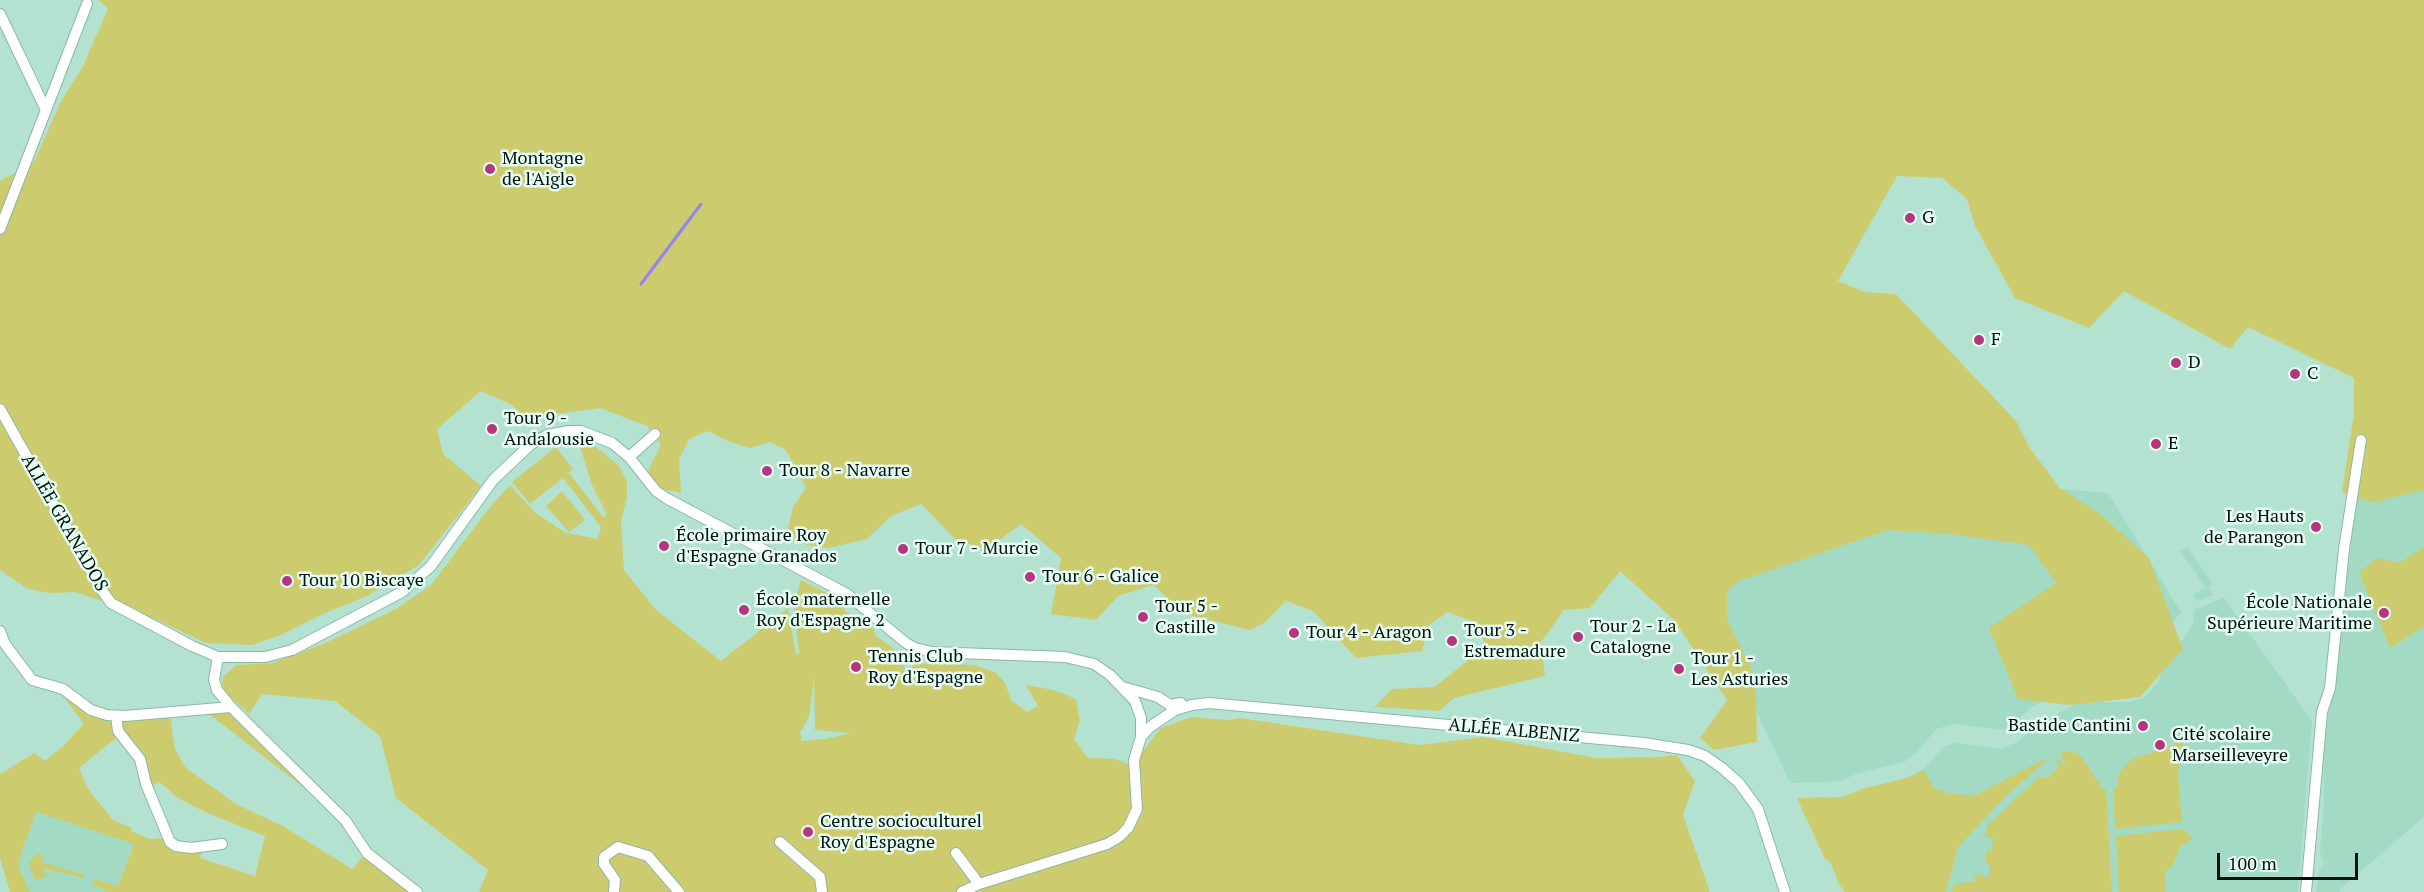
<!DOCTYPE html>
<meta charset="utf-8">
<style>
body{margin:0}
#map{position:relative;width:2424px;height:892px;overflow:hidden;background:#b4e2d0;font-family:"PT Serif",serif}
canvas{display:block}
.scale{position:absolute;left:2217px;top:853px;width:141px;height:27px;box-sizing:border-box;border:3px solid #01100a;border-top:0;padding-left:8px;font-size:18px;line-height:21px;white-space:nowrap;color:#01100a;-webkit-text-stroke:4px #e6fdf4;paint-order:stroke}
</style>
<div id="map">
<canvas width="2424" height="892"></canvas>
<div class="scale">100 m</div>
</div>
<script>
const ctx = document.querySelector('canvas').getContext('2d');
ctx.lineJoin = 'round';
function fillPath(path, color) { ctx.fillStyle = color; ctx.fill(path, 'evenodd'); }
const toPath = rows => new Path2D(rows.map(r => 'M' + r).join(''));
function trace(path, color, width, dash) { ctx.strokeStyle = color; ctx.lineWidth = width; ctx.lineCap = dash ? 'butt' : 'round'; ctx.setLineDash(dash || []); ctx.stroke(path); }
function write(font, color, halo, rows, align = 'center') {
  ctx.font = font + ' "PT Serif",serif'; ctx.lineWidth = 5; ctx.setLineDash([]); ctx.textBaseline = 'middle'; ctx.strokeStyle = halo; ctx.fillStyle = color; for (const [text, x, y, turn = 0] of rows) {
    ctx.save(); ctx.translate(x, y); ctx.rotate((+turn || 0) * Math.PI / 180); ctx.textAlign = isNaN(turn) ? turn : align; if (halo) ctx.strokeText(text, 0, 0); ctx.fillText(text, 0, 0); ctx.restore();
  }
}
const built = toPath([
 [1650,404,1968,481,2108,493,2182,614,2178,615,2135,682,2053,695,2033,706,2006,730,1953,724,1936,729,1917,752,1904,762,1858,773,1841,781,1790,783,1712,615],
 [2365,443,2424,463,2424,817,2340,889,2340,892,2316,892,2319,872,2324,863,2320,852,2324,805,2323,741,2336,681,2351,544],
 [2187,547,2213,584,2209,587,2213,595,2197,601,2193,594,2206,588,2180,551],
 [2224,598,2312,721,2298,892,1845,892,1839,884,1830,861,1825,859,1797,798,1843,797,1862,789,1906,778,1924,769,1943,747,1955,743,2001,749,2017,742,2041,722,2080,702,2128,702,2145,697,2159,681,2163,666,2193,625,2194,610],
 [36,812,99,830,134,844,116,892,19,892,19,860]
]);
const green = toPath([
 [99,0,2424,0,2424,490,2372,503,2342,492,2354,413,2354,378,2248,327,2230,349,2124,291,2089,328,2015,298,1975,226,1967,199,1942,178,1897,176,1838,281,1865,292,1896,294,2016,421,2029,447,2060,488,2100,514,2149,558,2183,649,2140,697,2070,705,2018,699,1989,628,2056,583,2029,545,1949,534,1888,530,1739,581,1727,591,1727,620,1751,668,1756,690,1757,742,1714,750,1700,738,1727,700,1674,620,1620,571,1590,608,1564,610,1541,642,1545,676,1454,698,1439,711,1375,707,1392,689,1434,687,1487,646,1471,621,1448,612,1429,625,1422,651,1356,658,1313,611,1286,601,1263,624,1249,630,1185,614,1153,585,1118,596,1096,620,1051,614,1061,558,1021,524,989,548,958,542,921,504,891,516,867,539,828,548,785,541,793,507,806,488,786,450,770,442,750,448,730,442,708,431,689,439,679,459,681,493,659,488,648,471,661,445,647,426,600,408,555,414,531,422,510,404,481,391,437,429,443,454,481,486,419,565,367,596,323,614,281,635,252,645,206,643,155,619,75,592,49,593,28,589,0,570,0,181,34,162,60,103,83,66,108,9],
 [556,447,573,469,569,473,604,518,606,513,592,485,580,447,596,447,619,466,627,482,627,498,621,521,624,570,656,610,721,661,788,608,796,654,799,654,794,603,801,580,843,601,845,611,874,629,876,636,905,657,904,673,916,663,974,665,995,672,1005,683,1011,700,1027,712,1038,706,1026,685,1054,690,1076,699,1080,721,1074,739,1088,758,1115,759,1139,768,1142,752,1161,728,1192,717,1228,720,1240,718,1419,745,1484,737,1596,758,1659,757,1677,755,1695,781,1683,815,1710,892,479,892,488,870,396,798,380,736,335,701,262,694,249,714,224,691,222,683,223,677,236,665,272,663,323,644,396,609,431,585,490,507,510,485,534,512,566,533,598,539,601,527,563,478,530,504,512,482],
 [814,677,815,730,851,733,825,739,802,741,800,732,809,717],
 [562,491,585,520,569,532,546,506],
 [2424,547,2424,626,2390,648,2359,572,2377,558,2399,563],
 [63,696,111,722,117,737,79,768,88,789,113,820,132,828,131,831,150,839,163,838,202,851,200,858,255,876,265,836,205,812,178,798,159,782,152,787,119,729,120,720,170,716,175,749,185,767,236,804,283,826,352,869,364,855,414,892,105,892,103,889,92,885,94,879,118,886,134,844,36,812,19,860,20,871,30,892,10,892,0,858,0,774,34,753,45,761,62,747,84,724],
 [229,711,307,790,209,714],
 [2183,742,2178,774,2182,822,2115,829,2113,788,2117,788,2119,773,2132,759],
 [2064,751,2078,753,2093,773,2096,781,2100,781,2101,789,2106,789,2112,892,1952,892,1954,884,1975,881,1975,874,1982,875,1984,878,1989,877,1989,864,1985,863,1986,851,1992,851,1993,838,1985,837,1987,826,2039,777,2049,777,2059,767,2056,761,2058,759,2062,763,2066,762,2060,755],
 [2046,758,2047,760,2004,798,1958,847,1946,892,1845,892,1839,884,1830,861,1825,859,1797,798,1843,797,1862,789,1907,778,1924,770,1934,788,1948,793,1974,796],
 [2183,829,2193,838,2180,847,2173,864,2165,873,2165,892,2119,892,2116,836],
 [37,854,44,855,42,862,85,875,84,878,44,868,43,872,53,875,46,876,35,881,29,866,30,861]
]);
const stream = toPath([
 [641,284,701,204]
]);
const minor = toPath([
 [0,14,46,110],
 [0,229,87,4],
 [0,409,101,589,111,603,192,646,218,657,265,657,292,650,402,592,431,566,493,480,530,445,547,435,569,431,581,431,612,443,629,457,656,491,666,498,847,594,906,643,915,648,932,652,1065,657,1094,664,1110,675,1135,701,1141,718,1141,737],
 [629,457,655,434],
 [0,631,5,644,32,680,63,689,91,710,107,715,125,716,231,707],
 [218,657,214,680,217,690,231,707,345,820,367,853,417,892],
 [1123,687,1158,697,1170,705,1181,703],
 [116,716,118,731,140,759,146,784,170,842,176,846,191,848,222,844],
 [780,842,820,877,822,892],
 [956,853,979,884],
 [614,892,615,880,604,864,604,857,618,847,648,856,679,892],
 [962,892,979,884,1107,844,1119,837,1128,828,1137,809,1134,760,1141,737,1150,727,1175,710,1192,705,1209,703,1644,743,1688,750,1705,756,1722,768,1739,783,1758,809,1785,892],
 [2306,892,2322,712,2330,688,2344,549,2361,440]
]);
const markers = [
 [490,169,6,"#b63581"],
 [1910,218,6,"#b63581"],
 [1979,340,6,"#b63581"],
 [2176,363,6,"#b63581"],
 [2295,374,6,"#b63581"],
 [492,429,6,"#b63581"],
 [2156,444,6,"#b63581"],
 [767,471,6,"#b63581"],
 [2316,527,6,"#b63581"],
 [664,546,6,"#b63581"],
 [903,549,6,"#b63581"],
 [1030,577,6,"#b63581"],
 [287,581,6,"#b63581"],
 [744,610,6,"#b63581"],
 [2384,613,6,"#b63581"],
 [1143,617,6,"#b63581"],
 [1294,633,6,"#b63581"],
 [1578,637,6,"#b63581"],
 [1452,641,6,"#b63581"],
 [856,667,6,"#b63581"],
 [1679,669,6,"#b63581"],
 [2143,726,6,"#b63581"],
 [2160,745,6,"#b63581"],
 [808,832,6,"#b63581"]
];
const poiNames = [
 ["Montagne",502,159],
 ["de l'Aigle",502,180],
 ["G",1922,218],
 ["F",1991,340],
 ["D",2188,363],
 ["C",2307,374],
 ["Tour 9 -",504,419],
 ["Andalousie",504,440],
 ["E",2168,444],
 ["Tour 8 - Navarre",779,471],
 ["Les Hauts",2304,517,"right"],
 ["de Parangon",2304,538,"right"],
 ["École primaire Roy",676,536],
 ["d'Espagne Granados",676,557],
 ["Tour 7 - Murcie",915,549],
 ["Tour 6 - Galice",1042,577],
 ["Tour 10 Biscaye",299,581],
 ["École maternelle",756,600],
 ["Roy d'Espagne 2",756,621],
 ["École Nationale",2372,603,"right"],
 ["Supérieure Maritime",2372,624,"right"],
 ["Tour 5 -",1155,607],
 ["Castille",1155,628],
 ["Tour 2 - La",1590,627],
 ["Catalogne",1590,648],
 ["Tour 3 -",1464,631],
 ["Estremadure",1464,652],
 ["Tour 4 - Aragon",1306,633],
 ["Tennis Club",868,657],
 ["Roy d'Espagne",868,678],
 ["Tour 1 -",1691,659],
 ["Les Asturies",1691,680],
 ["Bastide Cantini",2131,726,"right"],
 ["Cité scolaire",2172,735],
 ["Marseilleveyre",2172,756],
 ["Centre socioculturel",820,822],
 ["Roy d'Espagne",820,843]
];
const streetNames = [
 ["ALLÉE GRANADOS",64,523,60],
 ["ALLÉE ALBENIZ",1514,731,5]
];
fillPath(built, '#a2dac4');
fillPath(green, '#cccc6f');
trace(stream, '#9483f1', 3);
trace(minor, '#8ab8a6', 12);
trace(minor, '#fff', 10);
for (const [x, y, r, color] of markers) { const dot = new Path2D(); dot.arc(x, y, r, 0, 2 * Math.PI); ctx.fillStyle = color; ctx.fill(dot); trace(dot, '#e6fdf4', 2); }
write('18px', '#01100a', '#e6fdf4', poiNames, 'left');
write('18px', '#01100a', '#e6fdf4', streetNames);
</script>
